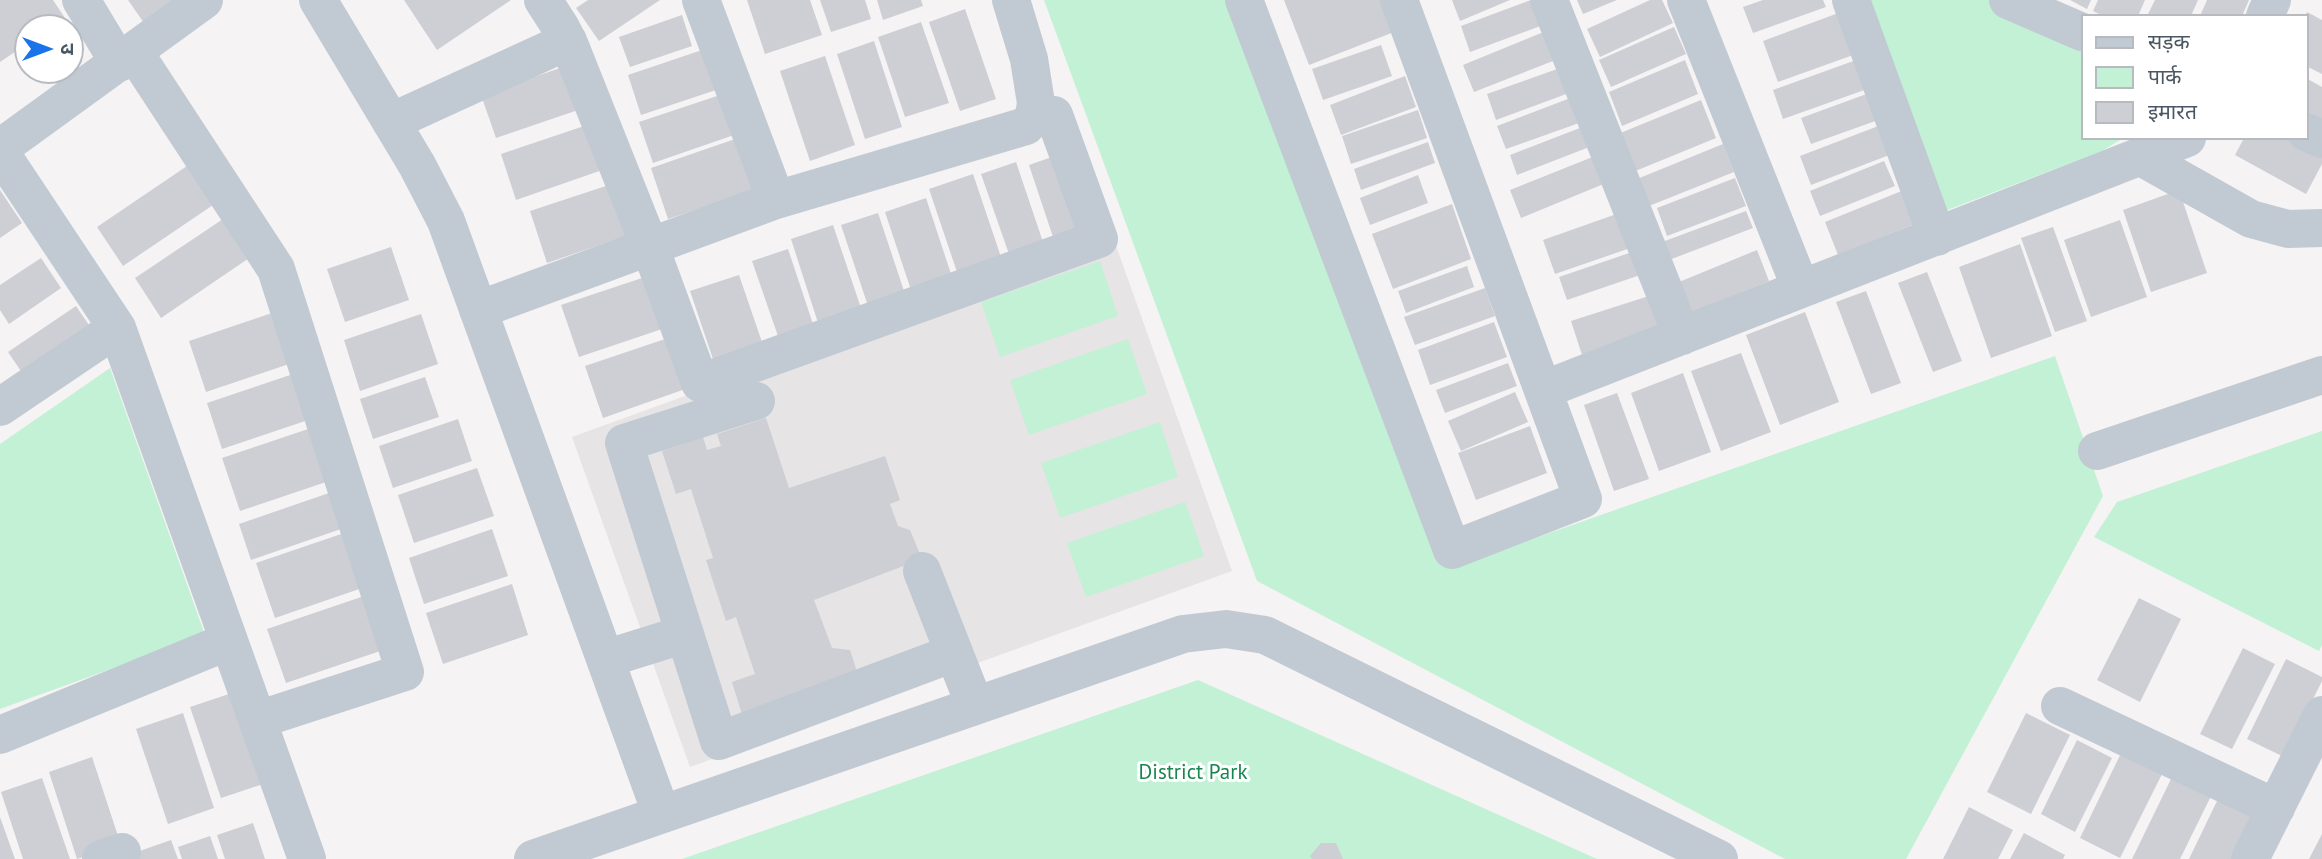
<!DOCTYPE html>
<meta charset="utf-8">
<style>
body{margin:0}
#map{position:relative;width:2322px;height:859px;overflow:hidden;background:#f5f3f3;font-family:"PT Sans","Noto Sans Devanagari",sans-serif}
canvas{display:block}
.legend{position:absolute;left:2081px;top:14px;width:228px;height:126px;box-sizing:border-box;background:#fff;border:2px solid #b7bbc0;margin:0;padding:9px 12px;list-style:none;font-size:21px;color:#4a5661}
.legend li{display:flex;align-items:center;gap:14px;height:35px}
.legend b{width:35px;border:2px solid #b7bbc0}
.north{position:absolute;left:14px;top:14px;width:70px;height:70px;box-sizing:border-box;background:#fff;border:2px solid #b7bbc0;border-radius:50%;rotate:90deg;font-size:19px;font-weight:700;line-height:28px;text-align:center;color:#4a5661}
.north::after{content:'';display:block;margin:auto;width:24px;height:32px;background:#1a73e8;clip-path:polygon(50% 0,100% 100%,50% 72%,0 100%)}
</style>
<div id="map">
<canvas width="2322" height="859"></canvas>
<ul class="legend">
<li><b style="height:9px;background:#c1cad2"></b>सड़क</li>
<li><b style="height:19px;background:#c3f1d5"></b>पार्क</li>
<li><b style="height:19px;background:#cdcfd5"></b>इमारत</li>
</ul>
<div class="north">उ</div>
</div>
<script>
const ctx = document.querySelector('canvas').getContext('2d');
ctx.lineJoin = 'round';
function fillPath(path, color) { ctx.fillStyle = color; ctx.fill(path, 'evenodd'); }
const toPath = rows => new Path2D(rows.map(r => 'M' + r).join(''));
function trace(path, color, width, dash) { ctx.strokeStyle = color; ctx.lineWidth = width; ctx.lineCap = dash ? 'butt' : 'round'; ctx.setLineDash(dash || []); ctx.stroke(path); }
function write(font, color, halo, rows, align = 'center') {
  ctx.font = font + ' "PT Sans",sans-serif'; ctx.lineWidth = 6; ctx.setLineDash([]); ctx.textBaseline = 'middle'; ctx.strokeStyle = halo; ctx.fillStyle = color; for (const [text, x, y, turn = 0] of rows) {
    ctx.save(); ctx.translate(x, y); ctx.rotate((+turn || 0) * Math.PI / 180); ctx.textAlign = isNaN(turn) ? turn : align; if (halo) ctx.strokeText(text, 0, 0); ctx.fillText(text, 0, 0); ctx.restore();
  }
}
const education = toPath([
 [1114,240,1232,571,690,767,572,437]
]);
const green = toPath([
 [1044,0,1244,0,1458,565,2055,356,2103,496,1906,859,1785,859,1257,581],
 [1851,0,1992,0,2082,43,2082,138,2123,138,2102,151,1929,217],
 [1100,261,1118,316,1000,357,981,302],
 [1128,339,1147,394,1029,435,1010,380],
 [110,368,205,635,0,709,0,444],
 [1160,422,1178,477,1060,518,1041,463],
 [2322,431,2322,645,2319,651,2094,537,2117,502],
 [1185,502,1204,556,1086,597,1067,543],
 [1198,680,1597,859,682,859]
]);
const building = toPath([
 [0,0,53,0,65,18,51,28,28,28,28,43,0,62],
 [128,0,178,0,144,23],
 [404,0,511,0,437,50],
 [588,0,660,0,599,41,576,8],
 [747,0,810,0,822,35,765,54],
 [820,0,865,0,871,19,831,32],
 [877,0,921,0,923,6,883,20],
 [1284,0,1381,0,1394,32,1309,65],
 [1452,0,1510,0,1460,21],
 [1531,0,1546,24,1470,52,1461,26],
 [1577,0,1617,0,1583,14],
 [1650,0,1662,0,1673,23,1600,57,1587,29],
 [1763,0,1823,0,1826,7,1753,33,1743,7],
 [2070,0,2091,0,2087,9],
 [2098,0,2145,0,2138,16,2103,16,2093,11],
 [2155,0,2198,0,2191,16,2147,16],
 [2207,0,2249,0,2242,16,2200,16],
 [965,9,996,99,960,111,929,22],
 [1841,12,1856,54,1778,82,1763,41],
 [2307,12,2322,20,2322,74,2306,66,2305,16],
 [682,15,692,46,630,67,619,37],
 [921,22,949,103,905,117,878,37],
 [1674,27,1686,54,1611,87,1599,60],
 [1546,31,1558,59,1474,92,1463,65],
 [874,41,902,127,865,139,837,54],
 [1381,45,1392,76,1323,100,1312,69],
 [702,50,716,90,641,115,628,75],
 [825,56,855,145,810,161,780,71],
 [1859,59,1870,88,1783,119,1773,90],
 [1685,60,1698,94,1622,126,1609,92],
 [566,66,581,109,496,138,481,95],
 [1560,68,1569,93,1496,120,1487,94],
 [1405,76,1416,107,1341,135,1330,105],
 [2306,78,2322,87,2322,129,2306,120],
 [1872,92,1881,119,1811,144,1801,118],
 [723,94,737,134,653,163,639,122],
 [1573,97,1582,122,1506,149,1497,126],
 [1701,100,1716,138,1633,172,1618,134],
 [1418,110,1427,138,1351,164,1342,136],
 [593,123,608,168,516,200,501,154],
 [1881,125,1892,154,1811,185,1800,156],
 [1585,126,1592,146,1517,175,1510,155],
 [738,138,756,190,668,219,651,168],
 [2244,138,2289,138,2322,156,2322,164,2306,194,2235,155],
 [1428,142,1435,163,1361,190,1354,169],
 [1723,144,1734,172,1649,206,1637,179],
 [1066,152,1093,233,1056,246,1029,165],
 [1595,156,1606,183,1521,218,1510,190],
 [1884,161,1895,186,1820,216,1810,191],
 [1016,162,1044,245,1010,257,981,174],
 [187,166,213,205,123,266,97,227],
 [973,174,1002,260,958,275,929,189],
 [1418,175,1428,203,1370,225,1360,198],
 [1735,178,1746,206,1667,236,1657,208],
 [618,182,635,233,547,263,530,211],
 [1909,188,1922,221,1838,255,1825,222],
 [0,190,22,223,0,238],
 [2179,190,2207,273,2151,292,2123,210],
 [926,198,952,277,911,290,885,212],
 [1452,204,1471,259,1393,289,1372,234],
 [1625,211,1636,246,1555,274,1543,240],
 [1746,211,1753,228,1669,260,1662,242],
 [878,213,905,294,868,306,841,225],
 [229,215,255,254,161,318,135,278],
 [2120,220,2147,297,2091,317,2064,240],
 [833,225,862,311,819,326,791,239],
 [2053,227,2087,321,2055,332,2021,238],
 [2020,244,2052,336,1991,358,1959,267],
 [391,247,409,300,345,322,327,269],
 [788,249,814,327,779,339,752,261],
 [1638,250,1646,273,1567,300,1559,277],
 [1757,250,1769,281,1690,313,1679,282],
 [41,258,61,288,9,324,0,310,0,285],
 [1467,266,1474,287,1406,313,1398,291],
 [1927,272,1962,361,1933,372,1898,283],
 [651,275,668,327,579,357,561,305],
 [739,275,764,348,715,365,690,291],
 [1485,288,1495,316,1415,345,1404,317],
 [1866,291,1901,383,1871,394,1836,302],
 [1655,294,1666,327,1582,355,1571,321],
 [76,306,97,337,29,383,8,352],
 [275,312,292,363,206,392,189,341],
 [1805,312,1839,402,1780,425,1746,335],
 [421,314,438,364,360,391,344,340],
 [1494,322,1507,357,1430,385,1418,350],
 [674,336,691,387,603,418,585,366],
 [1741,353,1771,432,1721,451,1691,371],
 [1508,363,1517,386,1445,413,1436,390],
 [299,372,314,418,222,449,207,403],
 [1683,373,1711,452,1659,471,1631,393],
 [425,377,439,417,373,439,360,399],
 [1515,392,1528,422,1461,451,1448,421],
 [1617,393,1649,479,1614,491,1584,405],
 [766,418,789,488,885,456,900,500,890,504,898,526,910,530,922,559,814,600,832,648,850,650,861,684,745,724,732,682,755,674,736,617,726,621,706,560,713,558,691,489,676,494,662,451,703,437,707,450,721,446,717,434],
 [458,419,472,461,393,488,379,446],
 [1530,426,1547,473,1476,500,1458,453],
 [314,427,332,480,240,511,222,458],
 [477,468,494,516,414,543,398,495],
 [329,493,341,529,251,560,239,524],
 [492,529,508,576,424,604,409,558],
 [350,531,368,586,275,618,256,563],
 [512,584,528,635,443,664,426,613],
 [370,594,389,648,286,683,267,629],
 [2139,598,2181,619,2140,702,2097,680],
 [2243,648,2275,664,2232,749,2200,734],
 [2286,659,2322,677,2322,681,2284,757,2247,739],
 [232,693,263,784,221,798,190,707],
 [183,713,214,808,168,824,136,729],
 [2026,713,2070,735,2031,814,1987,792],
 [2077,740,2112,758,2075,832,2041,814],
 [2123,749,2164,770,2120,858,2080,838],
 [92,757,121,845,77,859,49,772],
 [2173,775,2212,794,2180,859,2132,859],
 [42,778,70,859,23,859,1,792],
 [2218,799,2263,821,2244,859,2189,859],
 [1969,807,2013,830,1998,859,1943,859],
 [0,817,15,859,0,859],
 [253,823,265,859,225,859,217,835],
 [2024,833,2065,855,2063,859,2010,859],
 [2322,834,2322,859,2309,859],
 [210,836,218,859,182,859,178,847],
 [171,840,178,859,136,859,134,853],
 [1321,843,1336,843,1343,859,1312,859,1310,856]
]);
const minor = toPath([
 [81,0,119,63],
 [318,0,417,165,446,221,661,813],
 [543,0,561,28,570,46,650,247,700,383,1099,239,1054,115],
 [701,0,776,200],
 [1244,0,1452,550,1583,499,1399,0],
 [1549,0,1682,336],
 [1686,0,1801,289],
 [1851,0,1937,237],
 [2008,0,2082,32],
 [2265,16,2272,0],
 [134,52,276,269,405,672,257,720],
 [391,122,568,41],
 [2306,132,2322,139],
 [0,148,204,0],
 [0,152,117,328,307,859],
 [2141,157,2251,219,2288,229,2322,228],
 [478,310,776,200,1026,126,1034,116,1036,103,1029,59,1011,0],
 [1543,390,2187,138],
 [756,401,624,443,719,741,954,653],
 [0,407,117,328],
 [2097,451,2322,375],
 [922,571,975,706],
 [605,659,685,634],
 [2060,706,2276,808],
 [0,735,229,641],
 [101,859,122,852],
 [533,859,1183,634,1226,629,1265,635,1719,859],
 [2250,859,2322,715]
]);
const parkNames = [
 ["District Park",1193,773]
];
fillPath(education, '#e6e4e5');
fillPath(green, '#c3f1d5');
fillPath(building, '#cdcfd5');
trace(minor, '#c1cad2', 38);
write('21px', '#17864f', '#fff', parkNames);
</script>
